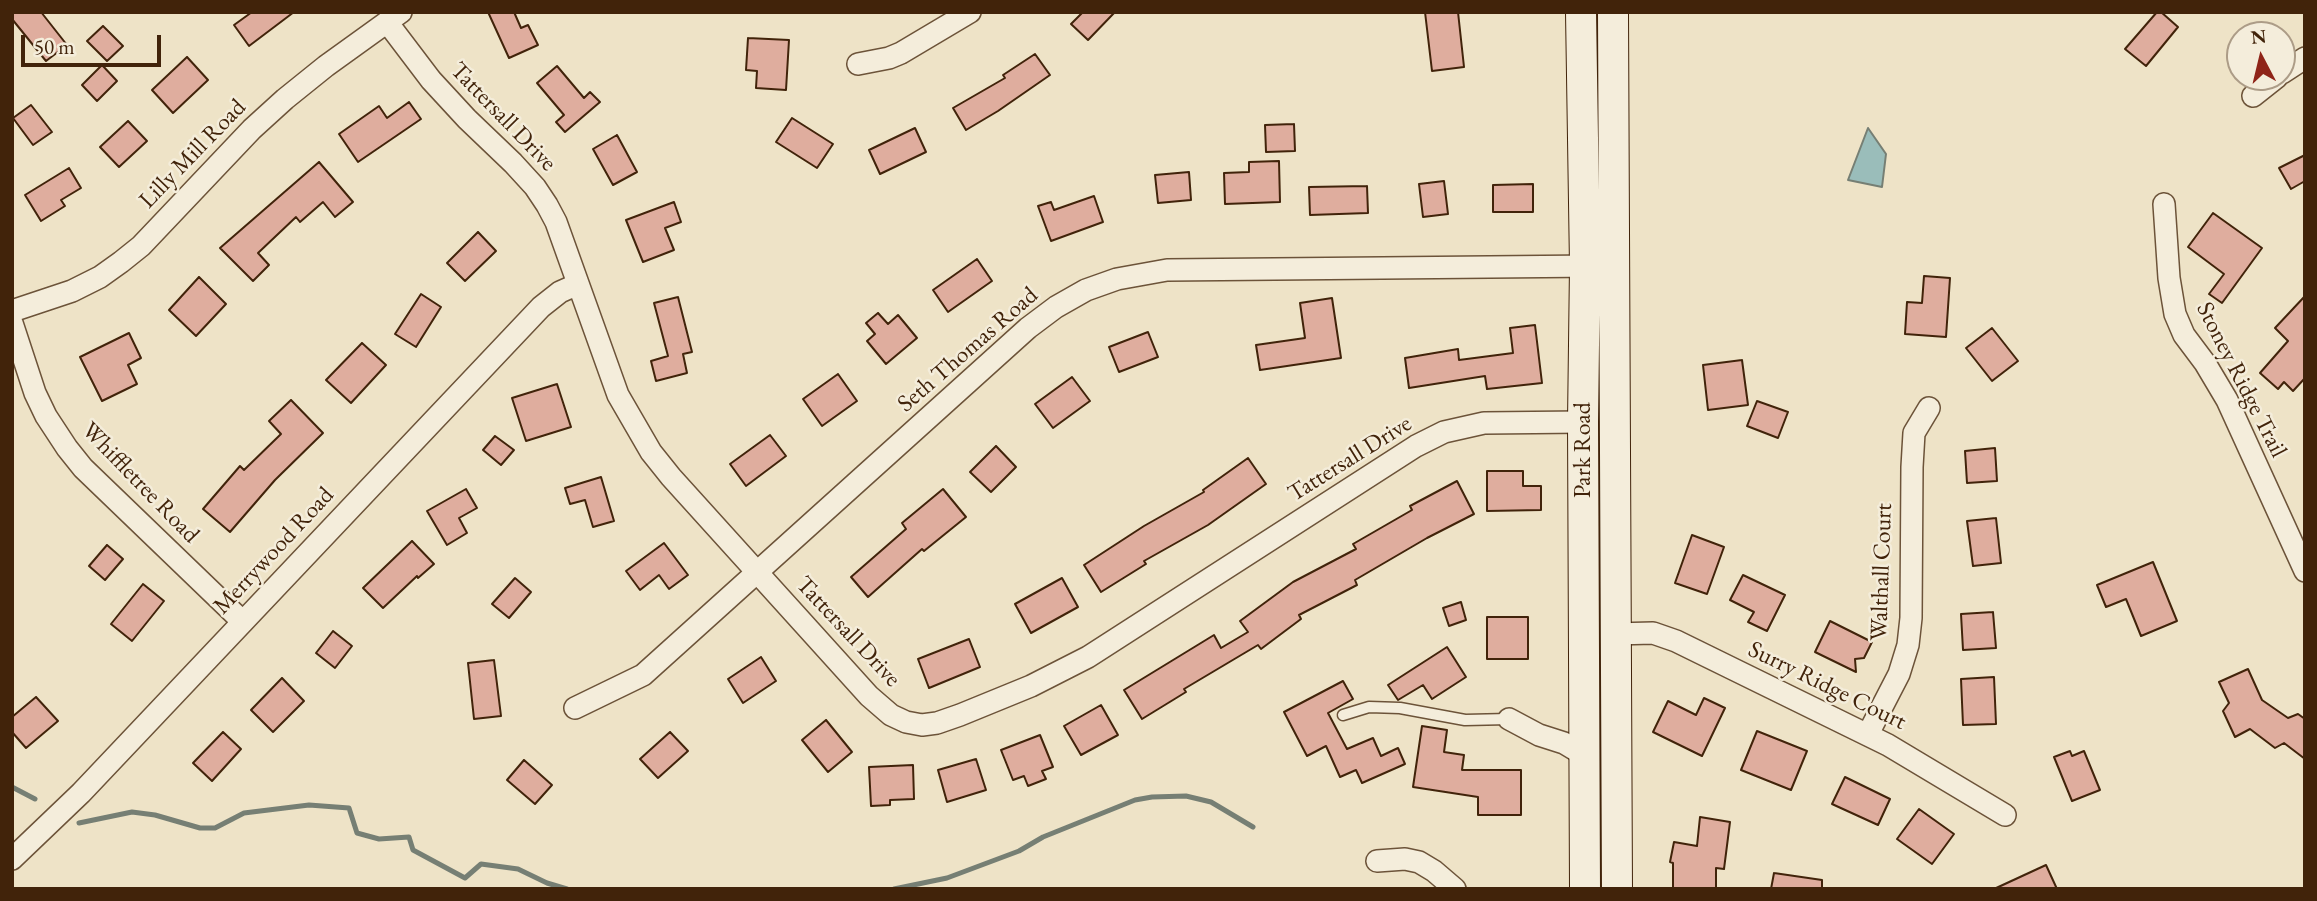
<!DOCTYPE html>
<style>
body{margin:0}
#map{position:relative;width:2317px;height:901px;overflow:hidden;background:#eee3c7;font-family:"EB Garamond",serif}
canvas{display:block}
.frame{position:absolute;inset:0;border:14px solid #41230a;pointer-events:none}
.north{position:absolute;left:2226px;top:21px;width:70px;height:70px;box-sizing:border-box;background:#f4eddb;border:2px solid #ac9c87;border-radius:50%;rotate:353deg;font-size:19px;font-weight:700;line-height:28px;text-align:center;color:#41230a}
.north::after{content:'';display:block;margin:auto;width:24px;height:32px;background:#8f2418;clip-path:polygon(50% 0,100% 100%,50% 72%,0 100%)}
.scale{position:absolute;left:21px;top:35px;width:140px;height:32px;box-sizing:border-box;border:4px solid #41230a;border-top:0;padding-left:9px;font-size:21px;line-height:24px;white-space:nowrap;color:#41230a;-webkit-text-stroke:5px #f4eddb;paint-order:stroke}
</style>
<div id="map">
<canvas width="2317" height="901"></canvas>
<div class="frame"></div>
<div class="north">N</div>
<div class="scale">50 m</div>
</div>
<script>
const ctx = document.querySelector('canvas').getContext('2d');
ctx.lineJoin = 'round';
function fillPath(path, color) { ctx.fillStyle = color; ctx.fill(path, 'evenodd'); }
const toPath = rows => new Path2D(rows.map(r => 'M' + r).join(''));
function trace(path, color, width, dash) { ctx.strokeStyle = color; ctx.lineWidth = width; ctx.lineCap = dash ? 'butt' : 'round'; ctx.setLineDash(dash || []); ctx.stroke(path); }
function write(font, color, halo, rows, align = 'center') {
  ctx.font = font + ' "EB Garamond",serif'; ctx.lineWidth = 5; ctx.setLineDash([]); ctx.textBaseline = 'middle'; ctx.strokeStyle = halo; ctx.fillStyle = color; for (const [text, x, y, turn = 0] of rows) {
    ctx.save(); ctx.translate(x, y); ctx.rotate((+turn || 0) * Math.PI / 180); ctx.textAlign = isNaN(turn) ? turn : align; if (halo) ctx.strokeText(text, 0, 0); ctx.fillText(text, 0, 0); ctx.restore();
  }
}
const water = toPath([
 [1868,128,1886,154,1882,187,1848,180,1868,128]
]);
const stream = toPath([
 [12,787,35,799],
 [79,823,132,812,155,815,200,828,215,828,244,813,309,805,349,808,357,833,379,839,409,837,413,850,465,878,481,864,518,869,547,883,567,889],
 [894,889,947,878,1019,851,1043,837,1135,800,1152,797,1186,796,1211,802,1253,827]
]);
const building = toPath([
 [12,12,41,12,67,45,46,61,12,19,12,12],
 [252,12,294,12,249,46,234,25,252,12],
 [488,12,514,12,521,28,528,25,538,45,509,58,488,12],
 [1083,12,1115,12,1088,40,1071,24,1083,12],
 [1425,12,1458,12,1464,67,1432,71,1425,12],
 [2157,12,2161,12,2178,27,2146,66,2125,49,2157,12],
 [103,26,123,46,107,61,87,41,103,26],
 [748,38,789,40,786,90,756,88,757,71,746,70,748,38],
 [1035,54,1050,75,998,111,966,130,953,108,1005,78,1003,75,1035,54],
 [187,57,208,80,173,113,152,90,187,57],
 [102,65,117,81,97,101,82,85,102,65],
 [557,66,584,98,590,92,600,102,565,132,556,122,564,115,537,83,557,66],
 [409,102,421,119,358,162,339,134,379,106,387,118,409,102],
 [31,105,52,132,33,145,13,118,31,105],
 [792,118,833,144,817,168,776,142,792,118],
 [128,121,147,141,119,167,100,147,128,121],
 [1294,124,1295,151,1266,152,1265,125,1294,124],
 [915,128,926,152,880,174,869,150,915,128],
 [617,135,637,172,613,185,593,149,617,135],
 [2305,155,2305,181,2291,189,2279,168,2305,155],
 [1279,161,1280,202,1225,204,1224,173,1249,172,1249,162,1279,161],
 [319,162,353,202,335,217,323,202,300,222,296,217,258,253,269,265,253,281,220,248,319,162],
 [69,168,81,188,61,200,65,206,41,221,25,195,69,168],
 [1189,172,1191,200,1158,203,1155,175,1189,172],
 [1444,181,1448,214,1423,217,1419,184,1444,181],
 [1533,184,1533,212,1493,212,1493,185,1533,184],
 [1367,186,1368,213,1310,215,1309,187,1367,186],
 [1094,196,1103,222,1051,241,1038,206,1051,202,1054,210,1094,196],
 [674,202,681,222,665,228,674,250,643,262,626,220,674,202],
 [2213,213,2262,248,2222,303,2209,294,2224,274,2188,247,2213,213],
 [478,232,496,251,465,281,447,263,478,232],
 [977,259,992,281,948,312,933,290,977,259],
 [1924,276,1950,278,1946,337,1905,334,1907,302,1922,303,1924,276],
 [199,277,226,304,196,336,169,310,199,277],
 [421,294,441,307,416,347,395,334,421,294],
 [2305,296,2305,378,2293,391,2284,382,2278,389,2260,373,2288,341,2275,328,2305,296],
 [678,297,692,352,683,354,687,373,656,381,651,361,668,356,654,303,678,297],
 [1332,298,1341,358,1260,370,1256,345,1305,338,1300,303,1332,298],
 [878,313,888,324,898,315,917,338,886,364,867,341,875,334,866,323,878,313],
 [1535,325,1542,383,1487,389,1485,376,1409,388,1405,358,1458,349,1459,360,1513,353,1510,328,1535,325],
 [1992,328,2018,361,1992,381,1966,348,1992,328],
 [1148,332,1158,357,1119,372,1109,347,1148,332],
 [129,333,141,358,128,365,137,384,102,401,80,357,129,333],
 [362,343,386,365,351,403,326,380,362,343],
 [1742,360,1748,405,1708,410,1703,365,1742,360],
 [838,374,857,401,822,426,803,399,838,374],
 [1072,377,1090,401,1053,428,1035,404,1072,377],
 [557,384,571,427,526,441,512,398,557,384],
 [291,400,323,433,275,480,230,532,203,509,240,466,244,470,281,434,269,421,291,400],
 [1757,401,1788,412,1778,438,1747,426,1757,401],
 [770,435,786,456,746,486,730,464,770,435],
 [495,436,514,450,501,465,483,450,495,436],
 [996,446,1016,467,991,492,970,472,996,446],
 [1995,448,1997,481,1967,483,1965,451,1995,448],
 [1248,458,1266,484,1208,525,1144,561,1146,564,1101,592,1084,565,1144,526,1204,492,1203,490,1248,458],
 [1487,471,1523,471,1523,486,1541,486,1541,510,1487,511,1487,471],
 [601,477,614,521,593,527,585,500,570,504,565,488,601,477],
 [1457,481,1474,514,1427,538,1355,580,1357,585,1299,615,1301,619,1261,649,1258,645,1184,689,1186,692,1142,719,1124,690,1214,635,1221,648,1248,632,1240,621,1293,582,1356,549,1353,544,1412,510,1410,506,1457,481],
 [466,489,477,508,459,518,467,533,447,545,427,511,466,489],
 [943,489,966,517,924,551,922,549,868,597,851,577,906,529,902,523,943,489],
 [1996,518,2001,563,1973,566,1967,521,1996,518],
 [1692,535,1724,547,1707,594,1675,583,1692,535],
 [412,541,434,564,418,578,417,576,383,608,363,588,412,541],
 [664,543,688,575,669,589,659,575,640,590,626,571,664,543],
 [107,545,123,559,105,580,89,566,107,545],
 [2153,562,2177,621,2141,636,2126,599,2106,607,2097,585,2153,562],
 [1743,575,1785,595,1767,631,1748,622,1754,612,1730,600,1743,575],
 [515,578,531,592,509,618,492,604,515,578],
 [1062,578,1078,607,1031,633,1015,604,1062,578],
 [143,584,164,601,132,641,111,624,143,584],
 [1461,602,1466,620,1449,626,1443,608,1461,602],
 [1993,612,1996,648,1963,650,1961,614,1993,612],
 [1487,617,1528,617,1528,659,1487,659,1487,617],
 [1830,621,1872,642,1864,658,1855,659,1856,672,1815,652,1830,621],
 [333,631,352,646,335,668,316,653,333,631],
 [969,639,980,667,929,688,918,659,969,639],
 [1447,647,1466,677,1432,699,1423,685,1398,700,1388,685,1447,647],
 [761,657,776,681,743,703,728,679,761,657],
 [494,660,501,716,474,719,468,663,494,660],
 [2248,669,2262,700,2288,718,2298,714,2305,719,2305,759,2284,743,2275,748,2250,729,2235,737,2223,711,2229,703,2219,682,2248,669],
 [1994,677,1996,724,1963,725,1961,679,1994,677],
 [282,678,304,701,273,732,251,710,282,678],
 [1343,681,1353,699,1328,713,1347,749,1373,738,1381,756,1398,748,1405,764,1362,783,1356,770,1340,777,1326,746,1307,756,1284,712,1343,681],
 [36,697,58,721,26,748,12,732,12,717,36,697],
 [1704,698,1725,708,1702,756,1653,732,1668,701,1696,715,1704,698],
 [1101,705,1118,735,1081,755,1064,726,1101,705],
 [826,720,852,752,828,772,802,740,826,720],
 [1422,726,1447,730,1444,752,1464,755,1462,770,1521,770,1521,815,1478,815,1478,797,1413,787,1422,726],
 [1757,731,1807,751,1791,790,1741,770,1757,731],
 [223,732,241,749,212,781,193,763,223,732],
 [670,732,688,751,658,778,640,759,670,732],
 [1040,735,1053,767,1042,771,1046,779,1028,786,1024,776,1013,780,1001,750,1040,735],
 [2070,751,2072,756,2084,751,2100,790,2072,801,2054,757,2070,751],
 [976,759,986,790,947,802,938,770,976,759],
 [524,760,552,785,535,804,507,780,524,760],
 [913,765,914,799,890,800,890,805,871,806,869,767,913,765],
 [1845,777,1890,799,1878,825,1832,804,1845,777],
 [1919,809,1954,834,1932,864,1897,839,1919,809],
 [1700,817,1730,822,1724,869,1716,868,1716,889,1673,889,1673,863,1670,862,1674,842,1697,846,1700,817],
 [2046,865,2057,889,1994,889,2046,865],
 [1774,873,1822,880,1822,889,1771,889,1774,873]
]);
const lane = toPath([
 [1343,715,1369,707,1400,708,1465,720,1509,719]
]);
const street = toPath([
 [387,22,431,80,467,119,513,163,535,187,547,205,556,222,618,395,651,452,671,477,869,696,891,715,906,722,922,725,937,723,960,715,1031,686,1088,657,1416,446,1444,432,1484,423,1583,422],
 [858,64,889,58,901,53,970,12],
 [2282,73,2305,58],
 [2253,96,2277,77],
 [2164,204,2169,278,2175,314,2184,335,2205,363,2227,400,2305,571],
 [12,311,72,291,100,277,121,262,141,246,252,129,285,99,326,66,401,12],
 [12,323,35,393,46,416,67,448,83,468,243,622],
 [1614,634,1653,633,1676,641,1888,745,2005,815],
 [575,708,643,675,1028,328,1056,307,1086,290,1117,279,1167,270,1597,266],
 [1509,719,1539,735,1564,743,1584,755],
 [1868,734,1899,674,1908,645,1911,618,1912,467,1914,433,1929,408],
 [12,859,81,793,541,307,560,292,578,284],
 [1377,861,1405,859,1419,862,1434,871,1455,889]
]);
const secondary = toPath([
 [1581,12,1585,266,1583,422,1585,889],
 [1613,12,1617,889]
]);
const streetNames = [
 ["Tattersall Drive",503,117,46],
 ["Lilly Mill Road",193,154,-46],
 ["Seth Thomas Road",968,350,-41],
 ["Stoney Ridge Trail",2241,380,63],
 ["Park Road",1583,450,-90],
 ["Tattersall Drive",1350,459,-32],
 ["Whiffletree Road",140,483,46],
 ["Merrywood Road",274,551,-47],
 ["Walthall Court",1882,572,-88],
 ["Tattersall Drive",848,632,47],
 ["Surry Ridge Court",1827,686,26]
];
fillPath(water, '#9abdba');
trace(water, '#767f74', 2);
trace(stream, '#767f74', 5);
fillPath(building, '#dfad9e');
trace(building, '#41230a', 2);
trace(lane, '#6c5339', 13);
trace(street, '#6c5339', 24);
trace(secondary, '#41230a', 32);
trace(lane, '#f4eddb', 10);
trace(street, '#f4eddb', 21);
trace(secondary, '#f4eddb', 30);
write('24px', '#41230a', '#f4eddb', streetNames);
</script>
